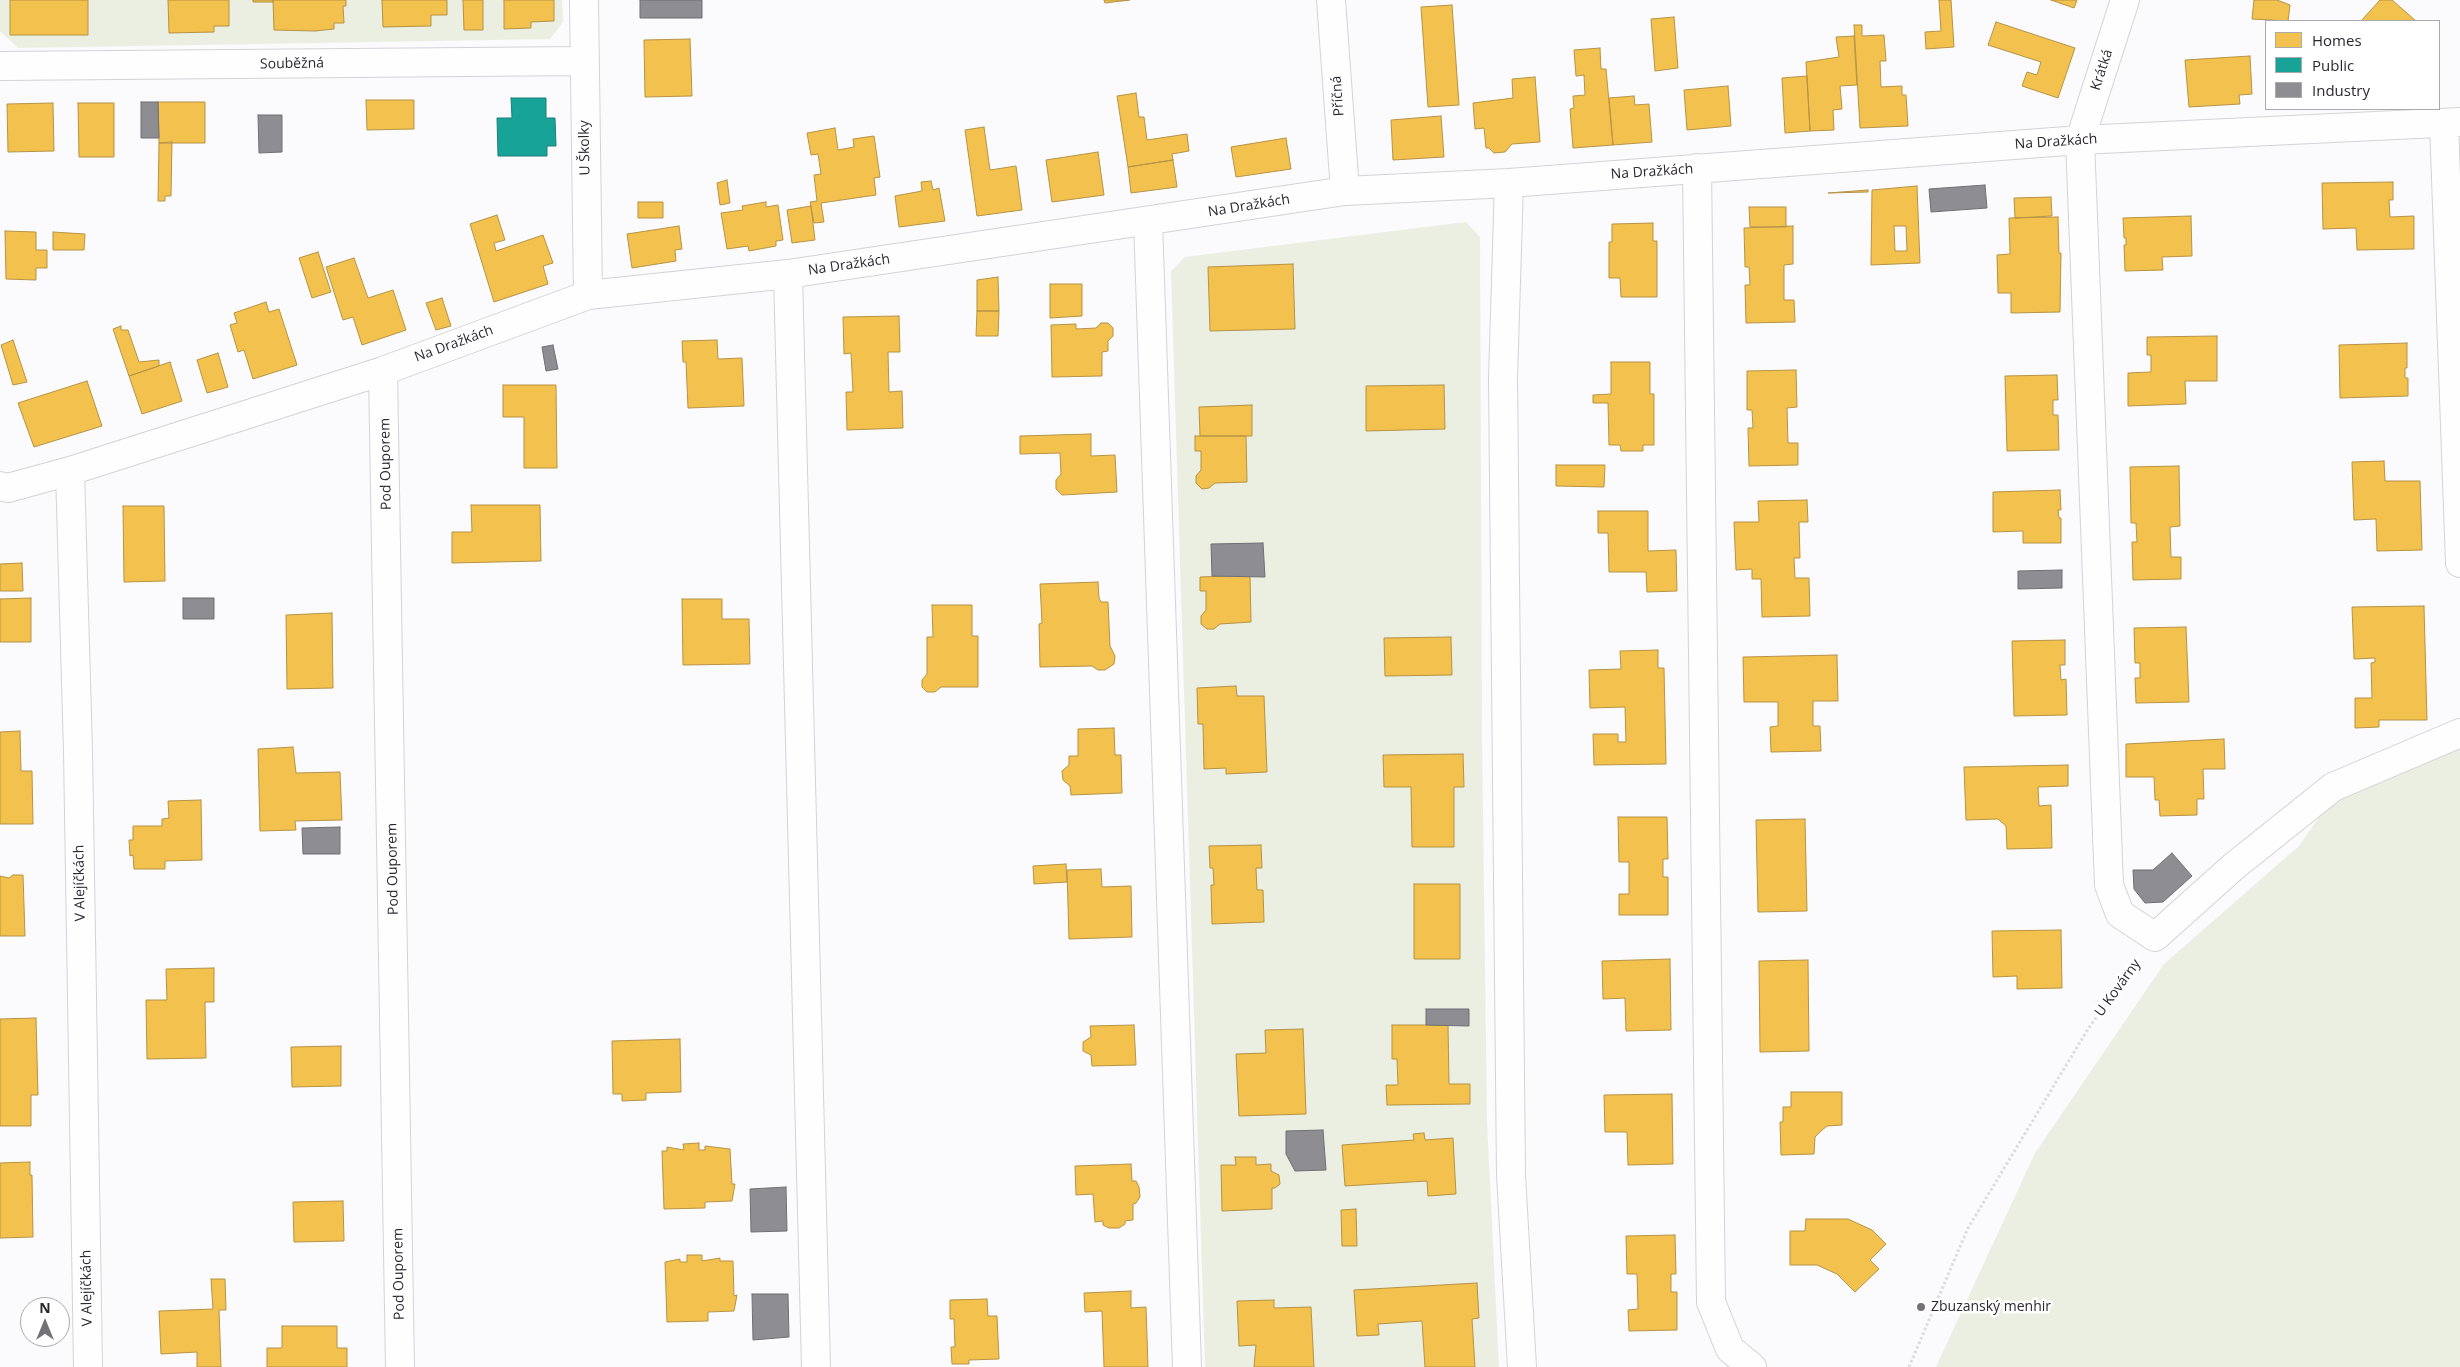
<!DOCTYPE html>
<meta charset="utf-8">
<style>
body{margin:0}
#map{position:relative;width:2460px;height:1367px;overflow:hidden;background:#fbfafc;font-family:"Open Sans",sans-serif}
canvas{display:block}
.legend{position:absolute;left:2265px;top:20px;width:175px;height:90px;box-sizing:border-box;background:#fff;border:1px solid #aaa9ac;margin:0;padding:6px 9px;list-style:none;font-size:15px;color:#2b282f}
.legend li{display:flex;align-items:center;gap:10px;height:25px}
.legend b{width:25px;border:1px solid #aaa9ac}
.north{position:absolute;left:20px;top:1297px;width:50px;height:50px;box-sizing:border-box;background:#fff;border:1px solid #aaa9ac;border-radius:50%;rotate:0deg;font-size:14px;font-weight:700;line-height:20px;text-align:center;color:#2b282f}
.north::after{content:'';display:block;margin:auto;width:18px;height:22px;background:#747277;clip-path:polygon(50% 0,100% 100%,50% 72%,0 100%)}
</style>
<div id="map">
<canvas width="2460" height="1367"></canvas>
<ul class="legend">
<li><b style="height:14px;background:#f2c14e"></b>Homes</li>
<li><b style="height:14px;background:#17a398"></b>Public</li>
<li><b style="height:14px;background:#8d8d92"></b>Industry</li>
</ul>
<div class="north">N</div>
</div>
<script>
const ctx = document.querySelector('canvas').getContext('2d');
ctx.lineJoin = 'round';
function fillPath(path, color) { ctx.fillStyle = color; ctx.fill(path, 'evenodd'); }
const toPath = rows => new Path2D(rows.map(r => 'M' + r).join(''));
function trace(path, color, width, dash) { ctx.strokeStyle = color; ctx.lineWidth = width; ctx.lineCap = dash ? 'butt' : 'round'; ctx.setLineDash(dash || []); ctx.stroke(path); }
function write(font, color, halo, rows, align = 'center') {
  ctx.font = font + ' "Open Sans",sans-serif'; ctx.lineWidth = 5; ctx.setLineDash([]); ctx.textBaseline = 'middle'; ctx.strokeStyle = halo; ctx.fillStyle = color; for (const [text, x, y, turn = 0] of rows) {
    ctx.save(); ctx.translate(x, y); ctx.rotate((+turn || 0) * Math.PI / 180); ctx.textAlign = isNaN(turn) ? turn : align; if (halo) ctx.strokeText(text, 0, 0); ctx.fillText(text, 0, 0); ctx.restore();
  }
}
const green = toPath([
 [0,0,562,0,563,22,550,39,18,48,0,31],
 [1466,222,1480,237,1482,739,1487,1122,1499,1367,1205,1367,1171,271,1185,257],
 [2460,748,2460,1367,1936,1367,2035,1153,2164,964,2299,846,2327,806,2371,783]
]);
const homes = toPath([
 [10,0,88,0,88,35,10,35,10,0],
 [168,0,229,0,229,26,214,26,214,32,169,33,168,0],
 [253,0,273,0,273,2,253,2,253,0],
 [273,0,346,0,346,6,343,6,344,23,334,23,334,29,315,31,274,30,273,0],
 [382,0,447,0,447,15,431,15,431,26,383,27,382,0],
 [463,0,483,0,483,30,464,30,463,0],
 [504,0,554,0,554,21,531,22,531,28,504,29,504,0],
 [1104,0,1130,0,1105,3,1104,0],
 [1939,0,1951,0,1954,47,1926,49,1925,32,1941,31,1939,0],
 [2051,0,2077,0,2074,8,2051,0],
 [2254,0,2277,0,2290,5,2288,21,2252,19,2254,0],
 [2380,0,2392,0,2416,21,2361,21,2380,0],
 [1452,5,1459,105,1428,107,1421,7,1452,5],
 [1674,17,1678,68,1655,71,1651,19,1674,17],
 [1996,22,2075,48,2058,98,2022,86,2027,72,2037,75,2041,62,1988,45,1996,22],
 [1854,25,1862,25,1862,36,1884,35,1886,61,1880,61,1881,87,1902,86,1902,95,1906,95,1908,126,1860,128,1854,25],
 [1854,36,1857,85,1840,86,1842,109,1833,110,1834,130,1810,131,1806,62,1839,57,1836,37,1854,36],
 [690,39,692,96,645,97,644,40,690,39],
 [1600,48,1601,69,1606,69,1613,145,1573,148,1570,109,1574,108,1573,96,1585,95,1584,75,1576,76,1574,50,1600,48],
 [2250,56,2252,94,2239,95,2240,104,2189,107,2185,60,2250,56],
 [1807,76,1810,131,1785,133,1782,78,1807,76],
 [1535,77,1540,142,1512,144,1505,152,1494,153,1489,148,1486,148,1484,128,1475,129,1473,103,1513,98,1512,79,1535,77],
 [1728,86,1731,126,1687,130,1684,90,1728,86],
 [1136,93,1139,117,1144,117,1147,140,1187,134,1189,151,1172,154,1173,160,1128,167,1117,96,1136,93],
 [1634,96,1635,105,1649,104,1652,142,1613,145,1609,98,1634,96],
 [366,100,414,100,414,129,367,130,366,100],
 [158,102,205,102,205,143,159,143,158,102],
 [53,103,54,151,8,152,7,104,53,103],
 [78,103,114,103,114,157,79,157,78,103],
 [1441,116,1444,157,1393,160,1391,120,1441,116],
 [984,127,990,170,1016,166,1022,210,977,216,965,130,984,127],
 [835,128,838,150,854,147,853,139,874,136,880,177,874,178,876,195,821,203,824,222,814,223,810,202,817,201,814,175,821,174,818,154,811,155,807,133,835,128],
 [1286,138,1291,169,1236,177,1231,147,1286,138],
 [172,142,171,196,165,196,165,201,158,201,159,143,172,142],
 [1098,152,1104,195,1052,202,1046,160,1098,152],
 [1173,160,1177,187,1131,193,1128,167,1173,160],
 [727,180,730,203,720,205,717,183,727,180],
 [931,181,933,190,939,188,945,221,899,227,895,196,922,191,921,182,931,181],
 [2393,182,2393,200,2389,200,2390,217,2414,216,2414,249,2357,250,2356,228,2323,229,2322,183,2393,182],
 [1917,186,1920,263,1871,265,1872,190,1917,186],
 [1894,226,1906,226,1907,251,1895,251,1894,226],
 [1868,190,1868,192,1828,193,1868,190],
 [2051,197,2052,216,2015,218,2014,198,2051,197],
 [638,202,663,202,663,218,638,218,638,202],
 [766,202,766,207,778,205,783,240,776,241,776,246,749,251,748,246,727,249,721,213,743,210,742,206,766,202],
 [811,206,815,240,792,243,787,210,811,206],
 [1749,207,1786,207,1786,227,1750,227,1749,207],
 [497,215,505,240,494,243,496,251,543,235,553,263,543,266,548,284,494,302,470,224,497,215],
 [2191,216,2192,256,2162,257,2163,270,2125,271,2124,245,2126,245,2126,238,2124,238,2123,218,2191,216],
 [2058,217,2059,253,2061,253,2060,312,2011,313,2011,293,1998,293,1997,255,2010,254,2009,218,2058,217],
 [1653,223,1653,241,1657,241,1657,297,1621,297,1620,278,1609,278,1609,242,1612,242,1612,224,1653,223],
 [679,226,682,249,675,250,676,261,632,268,627,234,679,226],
 [1793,226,1793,264,1784,265,1784,300,1794,300,1795,322,1746,323,1745,285,1750,285,1749,267,1745,267,1744,228,1793,226],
 [5,231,36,232,36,250,47,250,47,268,36,268,36,280,6,279,5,231],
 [53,232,85,234,84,250,53,250,53,232],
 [318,252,331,292,312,298,299,258,318,252],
 [354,258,368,298,393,290,406,330,362,345,353,317,343,320,326,267,354,258],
 [1293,264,1295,329,1210,331,1208,267,1293,264],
 [998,277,999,311,977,311,977,280,998,277],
 [1050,284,1082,284,1082,316,1050,318,1050,284],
 [442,298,451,326,436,330,426,303,442,298],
 [266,302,269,312,279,309,297,365,253,379,244,350,238,352,230,325,237,323,234,313,266,302],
 [977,311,999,311,998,336,976,336,977,311],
 [899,316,900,352,888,352,889,392,902,391,903,428,847,430,846,392,853,392,851,353,844,354,843,317,899,316],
 [1101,323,1108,323,1113,328,1113,336,1108,341,1108,351,1102,352,1102,376,1052,377,1051,325,1076,324,1076,329,1096,328,1101,323],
 [121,326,121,330,128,330,139,362,159,360,159,366,129,376,113,329,121,326],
 [2217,336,2217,381,2185,381,2186,404,2128,406,2128,373,2151,372,2151,355,2147,355,2147,337,2217,336],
 [13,340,27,382,13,385,1,345,13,340],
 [717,340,718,359,742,358,744,406,688,408,686,362,683,362,682,341,717,340],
 [2407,343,2407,368,2405,368,2405,378,2408,378,2408,396,2340,398,2339,345,2407,343],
 [218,353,228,387,207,393,197,360,218,353],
 [170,362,182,401,142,414,129,376,170,362],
 [1611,362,1650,362,1650,394,1654,394,1654,445,1643,445,1643,451,1621,451,1620,445,1609,445,1608,403,1593,403,1593,395,1611,394,1611,362],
 [1796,370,1797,407,1787,408,1788,443,1798,443,1798,465,1749,466,1748,428,1753,428,1752,410,1747,410,1747,371,1796,370],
 [2057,375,2058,400,2053,400,2053,415,2058,415,2059,450,2007,451,2005,376,2057,375],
 [87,381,102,426,34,447,18,403,87,381],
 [503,385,556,385,557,468,524,468,524,417,503,417,503,385],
 [1444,385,1445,429,1366,431,1366,386,1444,385],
 [1252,405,1252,436,1200,436,1199,407,1252,405],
 [1091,434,1091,456,1115,455,1117,492,1062,495,1056,489,1056,480,1061,474,1060,453,1020,454,1020,436,1091,434],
 [1195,436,1246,436,1247,482,1215,483,1209,488,1202,489,1196,483,1196,476,1201,470,1201,451,1195,451,1195,436],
 [2384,461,2385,481,2420,481,2422,550,2377,551,2376,519,2354,520,2352,462,2384,461],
 [1556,465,1605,465,1604,487,1556,486,1556,465],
 [2179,466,2180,526,2170,527,2171,557,2181,557,2181,579,2133,580,2132,542,2137,542,2136,523,2131,523,2130,467,2179,466],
 [2060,490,2061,510,2058,510,2059,518,2061,518,2061,543,2023,543,2023,531,1993,532,1993,492,2060,490],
 [1807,500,1808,522,1799,522,1800,558,1794,558,1795,578,1809,578,1810,616,1762,617,1761,579,1752,579,1752,569,1736,570,1734,522,1759,522,1758,501,1807,500],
 [471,505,540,505,541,561,452,563,452,532,472,532,471,505],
 [123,506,164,506,165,581,124,582,123,506],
 [1598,511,1648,511,1648,551,1676,550,1677,591,1647,592,1646,572,1609,572,1608,533,1598,533,1598,511],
 [22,563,23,591,0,591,0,564,22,563],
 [1250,575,1251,622,1220,624,1214,629,1207,629,1201,624,1201,616,1206,610,1206,591,1200,591,1200,577,1250,575],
 [1098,582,1099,598,1101,602,1108,602,1110,646,1115,656,1114,664,1105,670,1098,670,1092,666,1040,667,1039,624,1042,623,1040,584,1098,582],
 [31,598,31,642,0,642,0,599,31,598],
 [682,599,722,599,722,619,749,619,750,664,683,665,682,599],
 [932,605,972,605,972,636,978,636,978,687,941,687,935,692,927,692,922,687,922,680,927,674,927,637,933,637,932,605],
 [2424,606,2427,720,2379,720,2379,727,2355,728,2355,698,2372,698,2371,663,2375,662,2375,658,2354,659,2352,607,2424,606],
 [332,613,333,688,287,689,286,615,332,613],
 [2186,627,2189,702,2136,703,2135,678,2140,678,2140,663,2135,663,2134,628,2186,627],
 [1451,637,1452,675,1385,676,1384,638,1451,637],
 [2065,640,2065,665,2060,665,2061,680,2066,679,2067,715,2014,716,2012,641,2065,640],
 [1658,650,1658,668,1664,668,1666,764,1594,765,1593,734,1618,734,1618,742,1626,742,1625,707,1590,708,1589,670,1621,669,1620,651,1658,650],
 [1837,655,1838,701,1813,701,1813,726,1820,726,1821,751,1771,752,1770,727,1778,726,1778,702,1744,702,1743,657,1837,655],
 [1236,686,1237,696,1264,696,1267,772,1226,774,1226,768,1204,769,1203,724,1198,724,1197,688,1236,686],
 [1114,728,1115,755,1121,755,1122,793,1071,795,1070,786,1063,780,1062,771,1069,765,1069,756,1078,756,1078,729,1114,728],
 [20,731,21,771,32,771,33,824,0,824,0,732,20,731],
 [2224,739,2225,769,2203,769,2204,799,2197,799,2197,815,2160,816,2159,800,2155,800,2154,777,2126,777,2126,744,2224,739],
 [293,747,296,773,340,772,342,820,295,821,296,830,260,831,258,749,293,747],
 [1463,754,1464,787,1454,787,1454,847,1412,847,1411,787,1384,787,1383,755,1463,754],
 [2068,765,2068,786,2038,787,2039,806,2051,805,2052,848,2007,849,2006,826,1998,819,1966,820,1964,767,2068,765],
 [201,800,202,860,165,861,165,869,134,869,133,855,130,856,129,840,133,840,133,826,162,826,162,819,169,818,168,801,201,800],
 [1618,817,1667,817,1668,859,1663,859,1663,877,1668,877,1668,915,1619,915,1619,894,1629,894,1629,862,1619,862,1618,817],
 [1805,819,1807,911,1758,912,1756,820,1805,819],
 [1261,845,1262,868,1256,868,1257,890,1263,890,1264,922,1212,924,1211,885,1214,885,1213,868,1210,868,1209,846,1261,845],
 [1066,864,1067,882,1034,884,1033,866,1066,864],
 [1101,869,1102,887,1131,886,1132,937,1069,939,1067,870,1101,869],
 [13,875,23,875,25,936,0,936,0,876,9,878,13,875],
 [1414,884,1460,884,1460,959,1414,959,1414,884],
 [2061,930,2062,988,2017,989,2017,976,1993,977,1992,931,2061,930],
 [1670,959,1671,1030,1626,1031,1625,998,1603,999,1602,961,1670,959],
 [1808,960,1809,1051,1760,1052,1759,961,1808,960],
 [214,968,214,1002,205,1002,206,1058,147,1059,146,1000,167,1000,166,969,214,968],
 [36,1018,38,1095,31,1095,31,1126,0,1126,0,1019,36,1018],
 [1134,1025,1136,1065,1092,1066,1091,1055,1083,1051,1083,1042,1091,1037,1090,1026,1134,1025],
 [1392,1025,1448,1025,1449,1084,1470,1084,1470,1104,1387,1105,1386,1085,1398,1085,1397,1059,1392,1059,1392,1025],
 [1303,1029,1306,1114,1239,1116,1236,1054,1266,1053,1265,1030,1303,1029],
 [680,1039,681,1092,646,1093,646,1100,622,1101,622,1094,613,1094,612,1041,680,1039],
 [341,1046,341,1086,292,1087,291,1047,341,1046],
 [1791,1092,1842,1092,1842,1125,1827,1126,1821,1131,1815,1137,1814,1154,1781,1155,1780,1122,1783,1122,1783,1107,1791,1107,1791,1092],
 [1672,1094,1673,1164,1628,1165,1627,1132,1605,1132,1604,1095,1672,1094],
 [1424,1133,1425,1140,1453,1138,1456,1194,1428,1196,1427,1181,1345,1186,1342,1145,1414,1140,1413,1134,1424,1133],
 [699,1143,699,1150,705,1150,705,1146,730,1149,732,1184,735,1184,732,1201,705,1202,705,1208,664,1209,662,1151,667,1151,667,1147,684,1150,683,1144,699,1143],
 [1235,1157,1256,1157,1256,1165,1271,1164,1271,1171,1279,1175,1280,1184,1275,1188,1272,1188,1272,1209,1222,1211,1221,1165,1236,1165,1235,1157],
 [30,1162,30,1175,32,1175,33,1237,0,1238,0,1163,30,1162],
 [1131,1164,1132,1181,1136,1181,1139,1187,1140,1197,1136,1203,1133,1204,1133,1220,1125,1221,1125,1224,1119,1228,1109,1228,1103,1225,1103,1221,1095,1222,1093,1194,1076,1195,1075,1166,1131,1164],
 [343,1201,344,1241,294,1242,293,1202,343,1201],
 [1356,1209,1357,1246,1342,1246,1341,1210,1356,1209],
 [1806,1219,1848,1219,1872,1230,1886,1244,1870,1260,1879,1269,1855,1292,1837,1274,1817,1265,1790,1265,1790,1231,1805,1231,1806,1219],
 [1675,1235,1676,1274,1671,1274,1671,1292,1677,1292,1677,1330,1629,1331,1628,1310,1638,1309,1637,1274,1627,1274,1626,1236,1675,1235],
 [687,1255,702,1255,702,1261,720,1258,720,1261,733,1261,734,1296,737,1295,734,1311,708,1312,708,1321,667,1322,665,1262,680,1259,680,1262,687,1262,687,1255],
 [211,1279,225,1279,226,1310,219,1310,221,1367,197,1367,197,1352,161,1354,159,1311,213,1309,211,1279],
 [1477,1283,1479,1318,1472,1319,1475,1367,1425,1367,1422,1321,1378,1324,1379,1335,1357,1336,1354,1290,1477,1283],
 [1131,1291,1131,1308,1146,1307,1148,1367,1104,1367,1102,1311,1085,1312,1084,1293,1131,1291],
 [987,1299,988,1316,997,1316,999,1359,969,1360,969,1364,952,1364,951,1347,955,1347,954,1319,950,1319,950,1300,987,1299],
 [1274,1300,1274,1308,1311,1307,1314,1367,1254,1367,1256,1345,1239,1346,1237,1301,1274,1300],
 [282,1326,337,1326,337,1348,347,1348,347,1367,267,1367,267,1348,282,1348,282,1326]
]);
const public = toPath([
 [511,98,546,98,546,118,555,118,556,146,547,146,547,156,498,156,497,118,512,118,511,98]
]);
const industry = toPath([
 [640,0,702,0,702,18,640,18,640,0],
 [141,102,158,102,159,138,141,138,141,102],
 [258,115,282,115,282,152,259,153,258,115],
 [1985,185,1987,208,1931,212,1929,189,1985,185],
 [553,345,558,369,546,371,542,347,553,345],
 [1263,543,1265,577,1212,576,1211,544,1263,543],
 [2062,570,2062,588,2018,589,2018,571,2062,570],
 [183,598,214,598,214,619,183,619,183,598],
 [340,827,340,854,303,854,302,828,340,827],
 [2172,853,2192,876,2163,902,2145,903,2134,889,2133,870,2153,870,2172,853],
 [1426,1009,1469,1009,1469,1026,1426,1025,1426,1009],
 [1323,1130,1326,1170,1295,1171,1286,1154,1286,1131,1323,1130],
 [786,1187,787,1231,751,1232,750,1189,786,1187],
 [752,1294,788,1294,789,1337,753,1340,752,1294]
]);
const path = toPath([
 [1909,1367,1968,1228,2088,1029,2137,962]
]);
const street = toPath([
 [584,0,588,295],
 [1331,0,1345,191],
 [2125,0,2080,140,2109,885,2120,914,2155,937,2233,867,2333,787,2460,733],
 [0,66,584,61],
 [2444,123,2460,563],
 [1697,168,1711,1302,1730,1349,1752,1367],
 [1509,183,1503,379,1511,1175,1522,1367],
 [1148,221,1187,1367],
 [788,274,816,1367],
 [383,371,400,1367],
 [70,471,383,371,588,295,788,274,1345,191,1509,183,2080,140,2460,122],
 [0,486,8,488,70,471,78,751,88,1367]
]);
const markers = [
 [1921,1307,5,"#747277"]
];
const streetNames = [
 ["Souběžná",292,64,-1],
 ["Krátká",2102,70,-72],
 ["Příčná",1338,96,-94],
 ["Na Dražkách",2056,142,-4],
 ["U Školky",585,148,-91],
 ["Na Dražkách",1652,172,-4],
 ["Na Dražkách",1249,206,-9],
 ["Na Dražkách",849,265,-8],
 ["Na Dražkách",454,344,-20],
 ["Pod Ouporem",386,464,-91],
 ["Pod Ouporem",393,869,-91],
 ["V Alejíčkách",80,883,-91],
 ["U Kovárny",2118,988,-54],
 ["Pod Ouporem",399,1274,-91],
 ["V Alejíčkách",87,1288,-91]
];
const poiNames = [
 ["Zbuzanský menhir",1931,1307]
];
fillPath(green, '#eaefe2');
fillPath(homes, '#f2c14e');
trace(homes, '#b69345', 1);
fillPath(public, '#17a398');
trace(public, '#1d7e78', 1);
fillPath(industry, '#8d8d92');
trace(industry, '#706f74', 1);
trace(street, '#d4d2d7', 30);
trace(path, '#dcdcdd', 3, [2.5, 2.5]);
trace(street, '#fefeff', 28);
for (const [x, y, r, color] of markers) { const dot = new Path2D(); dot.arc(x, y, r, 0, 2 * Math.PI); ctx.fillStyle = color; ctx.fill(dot); trace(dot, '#fff', 2); }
write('14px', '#2b282f', '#fff', streetNames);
write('14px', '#2b282f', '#fff', poiNames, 'left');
</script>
